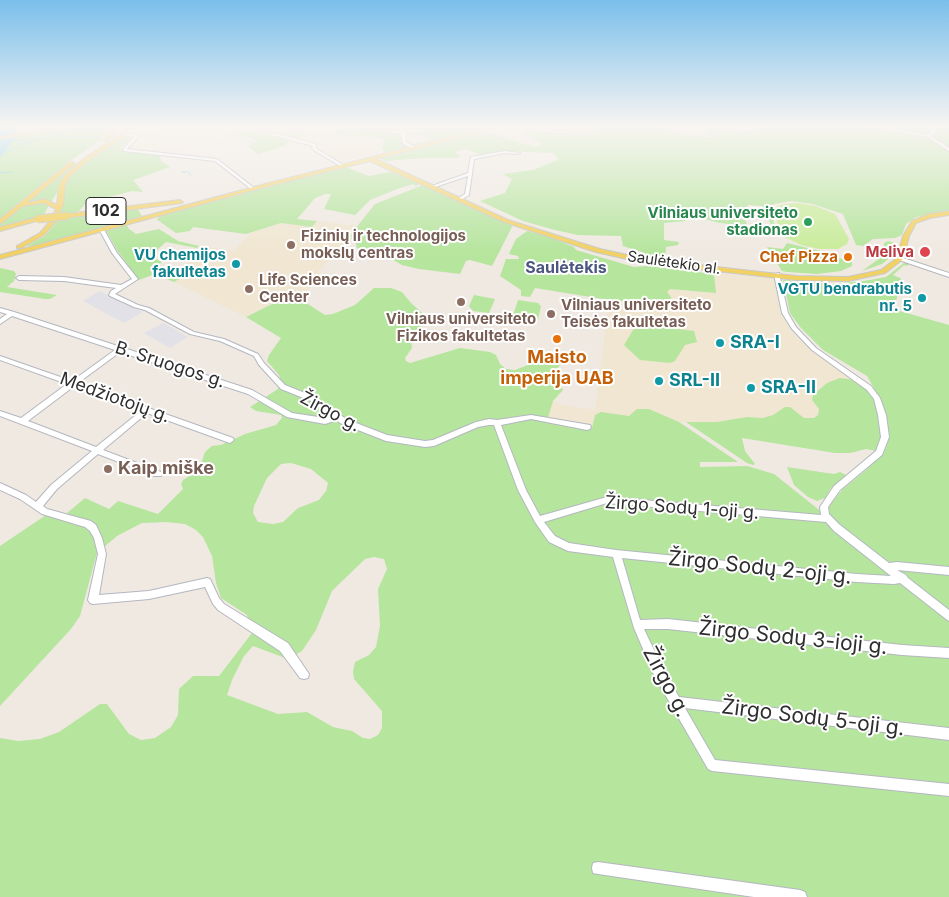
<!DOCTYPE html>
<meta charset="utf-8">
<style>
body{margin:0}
canvas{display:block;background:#efe9e1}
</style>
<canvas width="949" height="897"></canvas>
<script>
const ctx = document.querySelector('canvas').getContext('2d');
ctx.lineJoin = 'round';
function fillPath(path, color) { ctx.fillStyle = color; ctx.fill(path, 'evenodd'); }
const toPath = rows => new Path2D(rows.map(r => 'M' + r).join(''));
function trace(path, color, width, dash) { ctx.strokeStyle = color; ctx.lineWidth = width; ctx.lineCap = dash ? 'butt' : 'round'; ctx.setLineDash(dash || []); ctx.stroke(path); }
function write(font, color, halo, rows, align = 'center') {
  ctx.font = font + ' Inter,sans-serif'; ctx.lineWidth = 4; ctx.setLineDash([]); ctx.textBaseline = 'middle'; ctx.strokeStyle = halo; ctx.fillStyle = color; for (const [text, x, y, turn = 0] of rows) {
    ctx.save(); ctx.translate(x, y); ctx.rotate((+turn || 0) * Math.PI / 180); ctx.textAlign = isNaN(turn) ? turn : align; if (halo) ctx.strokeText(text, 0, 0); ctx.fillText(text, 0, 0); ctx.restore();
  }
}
const industrial = toPath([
 [100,291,143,312,124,323,83,301],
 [163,323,188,337,170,348,144,333]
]);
const education = toPath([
 [168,126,232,126,228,129,237,131,228,138,216,140,206,147,174,154,126,149,145,131],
 [311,134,359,135,385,139,382,144,381,152,338,162,317,149,317,144,296,139],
 [317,221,357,226,318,273,322,274,300,299,282,297,246,317,174,282,192,270,182,267,206,247,234,251,251,233,281,223,312,227],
 [714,273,774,279,780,311,792,332,813,352,856,380,827,383,813,395,812,400,819,409,818,415,814,418,804,418,793,410,786,407,773,415,763,418,747,417,717,422,676,422,649,409,629,416,600,412,595,415,592,428,547,421,553,401,559,404,595,410,609,300,625,302,667,292,670,289,715,293]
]);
const green = toPath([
 [84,126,112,126,100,140,67,163,0,218,0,157,15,137],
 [580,126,651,126,659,128,665,126,680,126,667,129,686,135,697,134,708,138,711,135,706,132,713,129,747,131,759,129,763,126,949,126,949,211,916,217,906,224,902,235,895,238,873,239,863,246,856,245,843,214,813,204,791,201,774,204,771,211,775,226,771,225,762,206,749,205,747,206,748,212,737,213,738,218,745,220,748,226,720,223,645,204,681,216,686,221,664,223,664,240,679,242,678,245,666,247,665,259,645,257,645,253,623,246,621,236,578,235,555,230,523,221,480,201,505,193,512,179,503,174,533,170,557,160,558,158,553,153,503,151,482,155,465,149,457,151,456,153,460,156,457,158,422,158,385,161,381,159,485,132,535,147,541,145,543,143,524,134,525,129,522,128,570,133,596,133],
 [480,127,483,129,414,146,406,143,405,139,413,144,432,139,425,135,405,135,405,133,409,131],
 [343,128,397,131,401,133,402,143,409,147,388,153,382,150,384,139,359,135,311,134,298,138,289,136,283,140,291,142,278,148,258,154,248,146,256,141,250,137,228,138,237,131,270,134,293,133,334,134],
 [126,136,135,136,132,137,119,149,161,154,160,156,161,161,170,167,133,180,143,192,132,191,86,203,77,213,58,216,63,192,72,173,82,165],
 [90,155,72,169,51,202,38,201,25,203,65,170],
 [345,167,369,176,390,172,420,183,416,186,413,184,397,189,370,200,355,215,324,209,331,194,325,194,315,198,297,219,317,221,312,227,281,223,246,234,193,227,190,231,176,233,156,219,159,218,157,216,159,215],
 [423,185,511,224,512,227,492,266,470,260,466,261,460,274,419,269,402,265,385,255,361,251,357,248,355,240,347,239,375,204],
 [43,202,49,205,42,218,0,227,0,223,23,206],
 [137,208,142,216,39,245,26,246,45,236,60,218],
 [126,223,129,229,136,234,159,229,178,241,199,246,197,248,166,242,150,256,162,262,151,271,163,271,182,267,193,271,174,282,155,274,139,280,117,250,105,229],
 [527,231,552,238,574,247,576,250,634,267,647,266,714,274,716,293,670,289,667,292,671,297,670,302,664,304,609,300,535,288,530,297,521,296,521,290,500,276,506,259,519,259,518,256,509,254,516,239],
 [888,241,895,243,894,245,896,248,892,256,882,264,862,271,883,256,884,243],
 [787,243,833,254,833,257,852,261,852,266,841,271,817,274,787,272,782,271,767,247,783,249],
 [904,263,910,263,907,266,904,265,893,275,900,278,905,284,897,290,897,299,889,305,896,310,949,325,949,897,0,897,0,738,18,741,40,739,59,732,100,704,107,704,129,734,141,740,155,738,171,727,178,715,179,689,193,676,219,676,252,633,247,615,221,598,216,583,212,556,203,537,196,530,185,524,166,522,142,523,117,536,97,553,80,616,71,629,0,706,0,546,52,511,66,514,85,498,109,509,118,501,158,514,183,489,181,484,183,480,199,470,205,452,212,446,221,445,245,434,276,425,282,418,281,415,256,411,250,407,278,389,281,381,279,375,267,361,269,355,281,338,246,317,286,297,300,299,325,315,333,314,355,305,374,288,391,288,402,292,411,303,429,319,414,334,411,339,412,348,405,358,406,361,410,363,460,348,490,352,496,355,500,364,506,369,515,370,538,361,554,362,560,365,553,375,563,390,553,401,547,421,592,428,595,415,601,412,629,416,637,409,649,409,679,422,738,462,700,462,700,467,747,466,774,474,823,513,828,512,828,507,843,489,866,470,886,448,888,441,887,419,879,397,867,376,823,350,801,328,790,313,783,280,833,284,864,281,886,277],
 [291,463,311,469,328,483,326,491,319,500,298,508,283,522,273,524,258,522,253,513,254,506,267,478,281,464],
 [374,557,384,559,387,569,378,589,380,626,376,647,369,655,355,662,353,672,354,679,382,711,382,728,378,735,370,739,363,738,352,731,333,727,307,712,278,714,227,695,232,680,244,656,253,646,288,659,302,651,316,630,332,591,365,559],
 [0,268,14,271,16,274,14,281,7,287,57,295,50,299,45,299,0,292],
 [474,295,495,299,489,313,473,311,469,306],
 [518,300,538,303,541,306,538,320,513,315],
 [640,324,694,331,697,342,685,345,675,361,670,363,640,360,624,345,636,325],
 [840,378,856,380,872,394,878,413,881,429,880,443,876,451,866,449,850,453,835,453,742,438,745,451,755,464,753,465,747,463,686,422,717,422,747,417,763,418,773,415,785,407,790,407,804,418,814,418,818,415,819,409,812,400,813,395,827,383],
 [787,467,834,474,840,472,846,475,831,488,825,498,817,501,808,497,794,485]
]);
const pitch = toPath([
 [797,203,816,206,835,214,849,239,847,244,838,249,819,249,801,245,785,237,780,230,773,209,783,204]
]);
const water = toPath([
 [0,126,18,126,14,140,0,157]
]);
const stream = toPath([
 [54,135,71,137,99,136],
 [13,140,30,141],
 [0,153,11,151,21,144,43,138],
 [182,172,186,172],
 [188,172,191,175],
 [0,173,12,172]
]);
const minor = toPath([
 [31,126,34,126,36,128,33,129,31,126],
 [520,126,529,126,547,130,586,133,584,134,547,132,520,126],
 [732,126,741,129,760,126,755,130,741,131,726,126,732,126],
 [875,126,928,135,931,132,930,126,934,126,935,132,931,136,949,148,949,151,928,137,864,126,875,126],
 [389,129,403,132,411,129,411,131,405,133,406,142,415,147,415,149,413,149,403,144,401,134,389,131,389,129],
 [123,133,140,135,127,149,217,159,254,188,251,189,215,161,123,151,123,149,135,136,124,135,123,133],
 [273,133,316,144,316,148,317,149,345,166,342,167,315,151,312,148,313,146,272,135,273,133],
 [505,151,520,153,518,154,505,153,474,159,469,195,461,200,457,199,465,194,468,176,435,187,432,186,468,173,471,157,505,151],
 [99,228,103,228,117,253,138,279,115,294,138,305,149,308,194,332,224,339,258,354,264,363,285,385,315,397,346,419,387,435,425,441,433,440,476,422,489,419,497,420,531,415,590,425,591,427,590,429,587,430,531,419,501,425,526,490,540,516,607,497,821,515,820,507,834,486,876,451,881,437,878,415,874,399,867,390,812,350,792,329,782,313,774,274,779,273,788,313,796,327,816,348,871,386,880,398,886,415,889,437,882,455,840,490,828,507,829,514,840,525,889,563,897,562,949,567,949,575,897,570,906,575,908,578,949,610,949,621,946,619,900,583,894,584,857,582,622,558,640,620,668,619,902,645,949,648,949,658,902,655,668,629,644,629,663,669,679,697,949,728,949,740,685,708,715,760,949,784,949,796,712,771,708,769,655,677,634,628,613,557,568,551,549,542,535,522,518,490,494,425,489,425,478,427,434,446,425,447,386,441,340,423,337,420,325,424,287,417,248,394,120,352,78,383,233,438,234,440,230,443,227,442,147,413,103,450,161,472,162,474,161,476,155,476,98,454,57,489,43,506,47,509,91,521,96,525,102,538,106,554,99,595,149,591,207,578,210,579,219,598,224,604,288,643,309,674,308,678,304,679,300,678,280,651,218,610,213,604,205,587,149,599,93,604,90,603,88,600,98,554,94,538,90,531,85,527,42,514,20,499,0,490,0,483,26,495,36,502,51,485,92,451,0,416,0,411,21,418,67,384,0,360,0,356,72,381,115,350,12,316,0,324,0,319,7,314,0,312,0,308,14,312,252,390,292,413,325,418,332,417,311,401,281,389,259,365,254,356,220,341,190,334,145,310,134,307,110,296,109,295,111,291,116,288,64,281,19,280,16,278,19,276,64,277,121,285,132,279,112,253,99,229,99,228],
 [73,387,141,411,96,447,28,421,73,387],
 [607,503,826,522,834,531,891,576,857,574,616,550,569,543,555,536,544,522,607,503],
 [893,256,897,256,949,273,949,277,893,258,893,256],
 [598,862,800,890,805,892,807,897,754,897,598,874,593,873,592,868,593,863,598,862]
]);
const major = toPath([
 [63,126,76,126,0,139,0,137,63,126],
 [114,126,119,126,115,134,107,141,103,141,114,126],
 [127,126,142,126,128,131,122,138,90,159,70,176,65,185,63,205,56,221,44,235,21,248,17,248,17,246,40,233,51,220,56,209,44,203,23,206,0,224,0,219,70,162,74,162,74,164,27,203,45,199,57,205,59,185,66,174,86,157,118,136,127,126],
 [330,126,396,129,480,127,396,131,330,126],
 [495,126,504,126,376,159,508,220,600,249,645,259,796,276,848,277,881,270,897,258,903,236,912,221,929,214,949,211,949,215,930,218,916,223,909,236,903,259,885,273,848,281,796,280,645,263,596,252,504,222,370,161,269,186,0,259,0,255,265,184,495,126],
 [180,200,183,202,182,203,66,218,63,216,66,214,180,200],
 [38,217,41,219,40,220,0,231,0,227,38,217]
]);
const majorBridge = toPath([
 [38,219,66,216]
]);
const markers = [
 [808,222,5,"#2e9e5b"],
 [291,245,5,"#8d6e63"],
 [925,252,6,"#e0444e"],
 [848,257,5,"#e8710a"],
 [236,264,5,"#0f9aa8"],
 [249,289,5,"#8d6e63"],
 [922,298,5,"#0f9aa8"],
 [461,302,5,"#8d6e63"],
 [551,314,5,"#8d6e63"],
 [557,339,5,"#e8710a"],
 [720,343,5,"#0f9aa8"],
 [659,381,5,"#0f9aa8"],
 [751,388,5,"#0f9aa8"],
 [108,469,5,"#8d6e63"]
];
const farLeisurenames = [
 ["Vilniaus universiteto",798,213],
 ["stadionas",798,230]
];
const farEducationnames = [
 ["Fizinių ir technologijos",301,236],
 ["mokslų centras",301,253],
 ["Life Sciences",259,280],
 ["Center",259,297],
 ["Vilniaus universiteto",561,305],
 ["Teisės fakultetas",561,322],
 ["Vilniaus universiteto",461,319,"center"],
 ["Fizikos fakultetas",461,336,"center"]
];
const farHealthnames = [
 ["Meliva",914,252]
];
const farCulturenames = [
 ["VU chemijos",226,255],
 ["fakultetas",226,272],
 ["VGTU bendrabutis",912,289],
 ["nr. 5",912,306]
];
const farFoodnames = [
 ["Chef Pizza",838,257]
];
const farStreetnames = [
 ["Saulėtekio al.",674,263,8]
];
const shields = [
 [106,211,40]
];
const shieldNames = [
 ["102",106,211]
];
const farQuarternames = [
 ["Saulėtekis",566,268]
];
const cultureNames = [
 ["SRA-I",730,343],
 ["SRL-II",669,381],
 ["SRA-II",761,388]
];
const foodNames = [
 ["Maisto",557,358],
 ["imperija UAB",557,379]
];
const streetNames = [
 ["B. Sruogos g.",170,365,18],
 ["Medžiotojų g.",115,398,20],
 ["Žirgo g.",330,412,28],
 ["Žirgo Sodų 1-oji g.",682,508,4]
];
const educationNames = [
 ["Kaip miške",118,469]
];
const nearStreetnames = [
 ["Žirgo Sodų 2-oji g.",760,568,6],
 ["Žirgo Sodų 3-ioji g.",793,638,6],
 ["Žirgo g.",666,682,62],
 ["Žirgo Sodų 5-oji g.",813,718,7]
];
fillPath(industrial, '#e3e1e8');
fillPath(education, '#f0e6d1');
fillPath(green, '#b6e59e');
fillPath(pitch, '#c9ec9a');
fillPath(water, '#75cff0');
trace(stream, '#75cff0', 1);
trace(minor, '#b4b7c1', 2);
trace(major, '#c9c9c9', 2);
fillPath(minor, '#fff');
fillPath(major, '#f2d163');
trace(majorBridge, '#c9c9c9', 9, []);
trace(majorBridge, '#f2d163', 7);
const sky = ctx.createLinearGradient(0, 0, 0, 252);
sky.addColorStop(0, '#7abfeb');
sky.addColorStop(0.5, '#f8f5f2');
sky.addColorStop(1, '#f8f5f200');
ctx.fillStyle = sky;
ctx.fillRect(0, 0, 949, 252);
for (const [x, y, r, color] of markers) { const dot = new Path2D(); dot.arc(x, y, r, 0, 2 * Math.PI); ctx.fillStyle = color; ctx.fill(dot); trace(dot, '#fff', 2); }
write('bold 15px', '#27864d', '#fff', farLeisurenames, 'right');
write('bold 15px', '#785e54', '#fff', farEducationnames, 'left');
write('bold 15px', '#be3a42', '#fff', farHealthnames, 'right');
write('bold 15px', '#0d838f', '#fff', farCulturenames, 'right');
write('bold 15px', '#c56008', '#fff', farFoodnames, 'right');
write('15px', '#2e2e2e', '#fff', farStreetnames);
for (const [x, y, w] of shields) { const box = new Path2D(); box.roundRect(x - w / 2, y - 13.5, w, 27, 4); ctx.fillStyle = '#fff'; ctx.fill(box); trace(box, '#2e2e2e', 1); }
write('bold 16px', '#2e2e2e', null, shieldNames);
write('bold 16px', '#4d5680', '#fff', farQuarternames);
write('bold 18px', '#0d838f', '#fff', cultureNames, 'left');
write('bold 18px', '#c56008', '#fff', foodNames);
write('18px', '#2e2e2e', '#fff', streetNames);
write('bold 18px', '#785e54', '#fff', educationNames, 'left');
write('21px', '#2e2e2e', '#fff', nearStreetnames);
</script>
